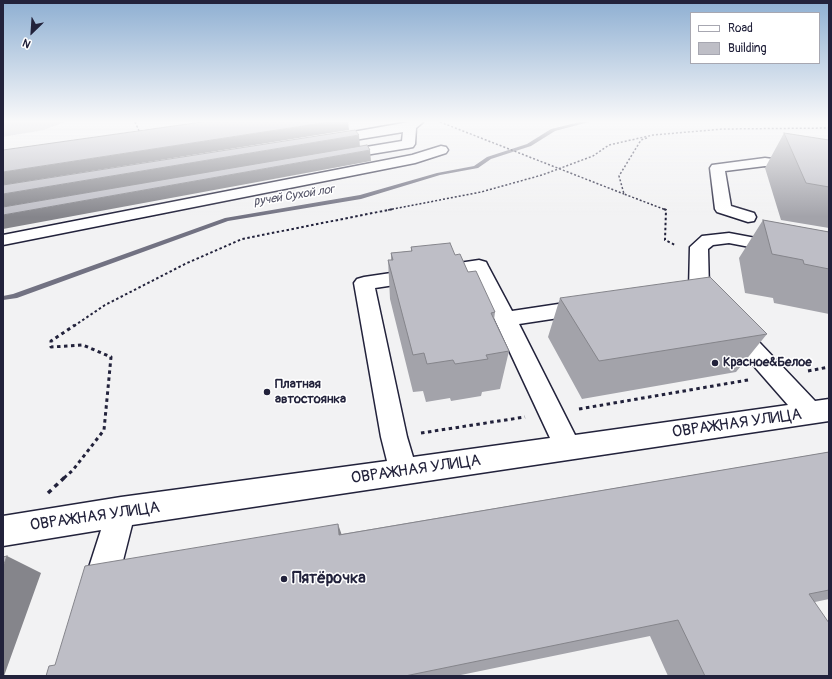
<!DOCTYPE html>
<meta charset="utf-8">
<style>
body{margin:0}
#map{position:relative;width:832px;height:679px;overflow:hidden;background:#f2f2f3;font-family:Pangolin,sans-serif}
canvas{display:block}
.frame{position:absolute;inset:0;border:4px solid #22223b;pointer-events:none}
.legend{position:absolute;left:690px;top:12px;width:130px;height:52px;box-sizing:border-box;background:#fff;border:1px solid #a7a7b1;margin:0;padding:5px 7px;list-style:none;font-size:12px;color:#22223b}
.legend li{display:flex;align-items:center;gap:8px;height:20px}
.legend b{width:20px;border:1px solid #a7a7b1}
.north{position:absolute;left:12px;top:12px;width:40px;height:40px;-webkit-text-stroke:3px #fff;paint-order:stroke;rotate:205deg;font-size:11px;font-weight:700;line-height:16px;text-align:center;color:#22223b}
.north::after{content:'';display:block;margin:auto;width:14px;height:18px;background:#22223b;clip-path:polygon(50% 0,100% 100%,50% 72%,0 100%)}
</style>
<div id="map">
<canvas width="832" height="679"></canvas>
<div class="frame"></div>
<ul class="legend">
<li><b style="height:5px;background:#fff"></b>Road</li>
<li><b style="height:11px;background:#bebec6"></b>Building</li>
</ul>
<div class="north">N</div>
</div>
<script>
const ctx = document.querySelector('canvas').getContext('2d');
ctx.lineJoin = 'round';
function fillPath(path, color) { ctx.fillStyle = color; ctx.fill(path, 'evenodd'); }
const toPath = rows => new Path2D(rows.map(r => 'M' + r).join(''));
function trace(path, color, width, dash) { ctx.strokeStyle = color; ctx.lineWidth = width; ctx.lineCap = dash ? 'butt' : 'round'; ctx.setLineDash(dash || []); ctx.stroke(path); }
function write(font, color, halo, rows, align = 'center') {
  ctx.font = font + ' Pangolin,sans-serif'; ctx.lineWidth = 3; ctx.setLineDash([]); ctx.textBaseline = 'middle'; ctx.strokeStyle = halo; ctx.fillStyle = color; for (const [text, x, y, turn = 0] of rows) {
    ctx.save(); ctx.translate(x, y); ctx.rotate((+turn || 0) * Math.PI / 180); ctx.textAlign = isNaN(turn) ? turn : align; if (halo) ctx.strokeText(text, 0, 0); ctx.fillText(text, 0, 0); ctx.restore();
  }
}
const green = toPath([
 [3,122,64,122,44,130,3,137]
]);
const stream = toPath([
 [580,122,589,122,555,131,531,146,491,159,478,168,440,175,361,199,228,221,17,298,3,300,3,296,13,294,225,218,360,195,437,173,474,166,487,157,527,144,551,129,580,122]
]);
const pathFar3 = toPath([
 [135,122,140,133],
 [647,138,641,140,619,176,624,194,666,210],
 [388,210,481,192,542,175,593,156,609,145,653,135,723,129,829,128]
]);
const pathFar2 = toPath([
 [664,209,666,210,665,240,675,245],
 [74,326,105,305,187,263,242,239,393,209]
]);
const pathFar1 = toPath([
 [808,371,829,367],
 [579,409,748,380],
 [421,433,525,417],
 [64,478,73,470,104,430,111,357,83,345,51,347,51,341,75,325]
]);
const path = toPath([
 [48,493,65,477]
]);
const minor = toPath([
 [409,122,423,122,416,128,415,144,413,147,408,148,341,159,336,158,334,155,336,152,402,141,403,132,330,144,323,140,330,136,409,122],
 [441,146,446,147,448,150,446,153,415,163,3,245,3,235,412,155,441,146],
 [765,158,829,166,829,174,765,166,725,171,731,206,754,213,756,217,754,221,748,222,717,212,715,209,710,168,712,165,765,158],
 [729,233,761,239,764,243,761,247,755,248,729,243,713,245,708,249,709,290,706,295,699,297,692,295,689,290,690,247,702,236,729,233],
 [479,260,486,262,488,266,512,311,585,300,592,302,595,307,592,312,585,314,519,324,575,435,788,405,725,333,722,328,725,323,733,320,741,323,815,401,829,399,829,421,132,525,115,592,110,604,98,609,86,604,81,592,101,530,3,546,3,516,121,497,387,461,381,437,354,283,357,279,364,277,479,260],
 [473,273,550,438,413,457,407,437,375,288,473,273]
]);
const pathBridge = toPath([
 [440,122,624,194]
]);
const wall = toPath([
 [784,133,829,140,829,228,781,220,765,168],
 [763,220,829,232,829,314,774,303,773,298,745,293,739,258],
 [411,247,455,255,468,272,495,312,494,320,509,351,500,389,482,392,481,396,451,401,450,398,426,402,423,391,413,392,390,299,388,260,391,260,391,253,411,251],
 [560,298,767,334,736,372,582,399,548,337],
 [829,452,829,599,815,602,829,676,668,676,650,636,456,676,46,676,55,665,342,534]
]);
const shadedWall = toPath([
 [329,122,348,122,349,130,3,185,3,172],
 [359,135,360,147,3,207,3,194],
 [370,150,371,161,3,229,3,215],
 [338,524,346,547,339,535],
 [7,556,41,573,4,676,3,676,3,567]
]);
const building = toPath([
 [202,122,329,122,3,172,3,150,202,122],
 [355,130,359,135,3,194,3,185,355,130],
 [784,133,829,140,829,187,806,183,784,133],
 [367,145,370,150,3,215,3,207,367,145],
 [763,220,829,232,829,269,804,264,803,260,772,254,763,220],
 [450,243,455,255,460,254,468,272,476,271,495,312,491,313,509,351,486,355,488,359,455,364,453,360,427,364,424,353,413,355,388,260,393,260,391,253,412,251,411,247,450,243],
 [710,277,767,334,599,361,560,298,710,277],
 [829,452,829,590,809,594,829,623,829,676,705,676,678,620,405,676,46,676,49,666,55,665,85,566,338,524,339,535,829,452],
 [7,556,3,567,3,557,7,556]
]);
const markers = [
 [715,363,4,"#22223b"],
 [267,392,4,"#22223b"],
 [284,579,4,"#22223b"]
];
const farWaternames = [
 ["ручей Сухой лог",294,196,-9]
];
const poiNames = [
 ["Красное&Белое",723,363],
 ["Платная",275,385],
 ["автостоянка",275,400]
];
const nearStreetnames = [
 ["ОВРАЖНАЯ УЛИЦА",737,424,-8],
 ["ОВРАЖНАЯ УЛИЦА",416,470,-8],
 ["ОВРАЖНАЯ УЛИЦА",95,517,-8]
];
const nearPoinames = [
 ["Пятёрочка",292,579]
];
fillPath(green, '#d3d3d8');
fillPath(stream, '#727282');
trace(minor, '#22223b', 3);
trace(pathFar3, '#22223b', 1.5, [2, 2]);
trace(pathFar2, '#22223b', 2, [2.5, 2.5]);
trace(pathFar1, '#22223b', 3, [3.5, 3.5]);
trace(path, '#22223b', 3.5, [4.5, 4.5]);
fillPath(minor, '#fff');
trace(pathBridge, '#22223b', 1.5, [2, 2]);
fillPath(wall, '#a3a3aa');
fillPath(shadedWall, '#85858b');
fillPath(building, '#bebec6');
trace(building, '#85858b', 1);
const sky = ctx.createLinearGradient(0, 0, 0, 217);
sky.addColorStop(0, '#8eafd2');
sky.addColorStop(0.56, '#f9f9fa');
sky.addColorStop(1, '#f9f9fa00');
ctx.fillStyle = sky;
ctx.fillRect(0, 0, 832, 217);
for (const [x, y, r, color] of markers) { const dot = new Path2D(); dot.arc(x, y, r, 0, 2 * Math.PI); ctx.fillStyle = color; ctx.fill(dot); trace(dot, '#fff', 1.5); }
write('italic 12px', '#58586b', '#fff', farWaternames);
write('bold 13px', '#22223b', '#fff', poiNames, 'left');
write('16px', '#22223b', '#fff', nearStreetnames);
write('bold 16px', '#22223b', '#fff', nearPoinames, 'left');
</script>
